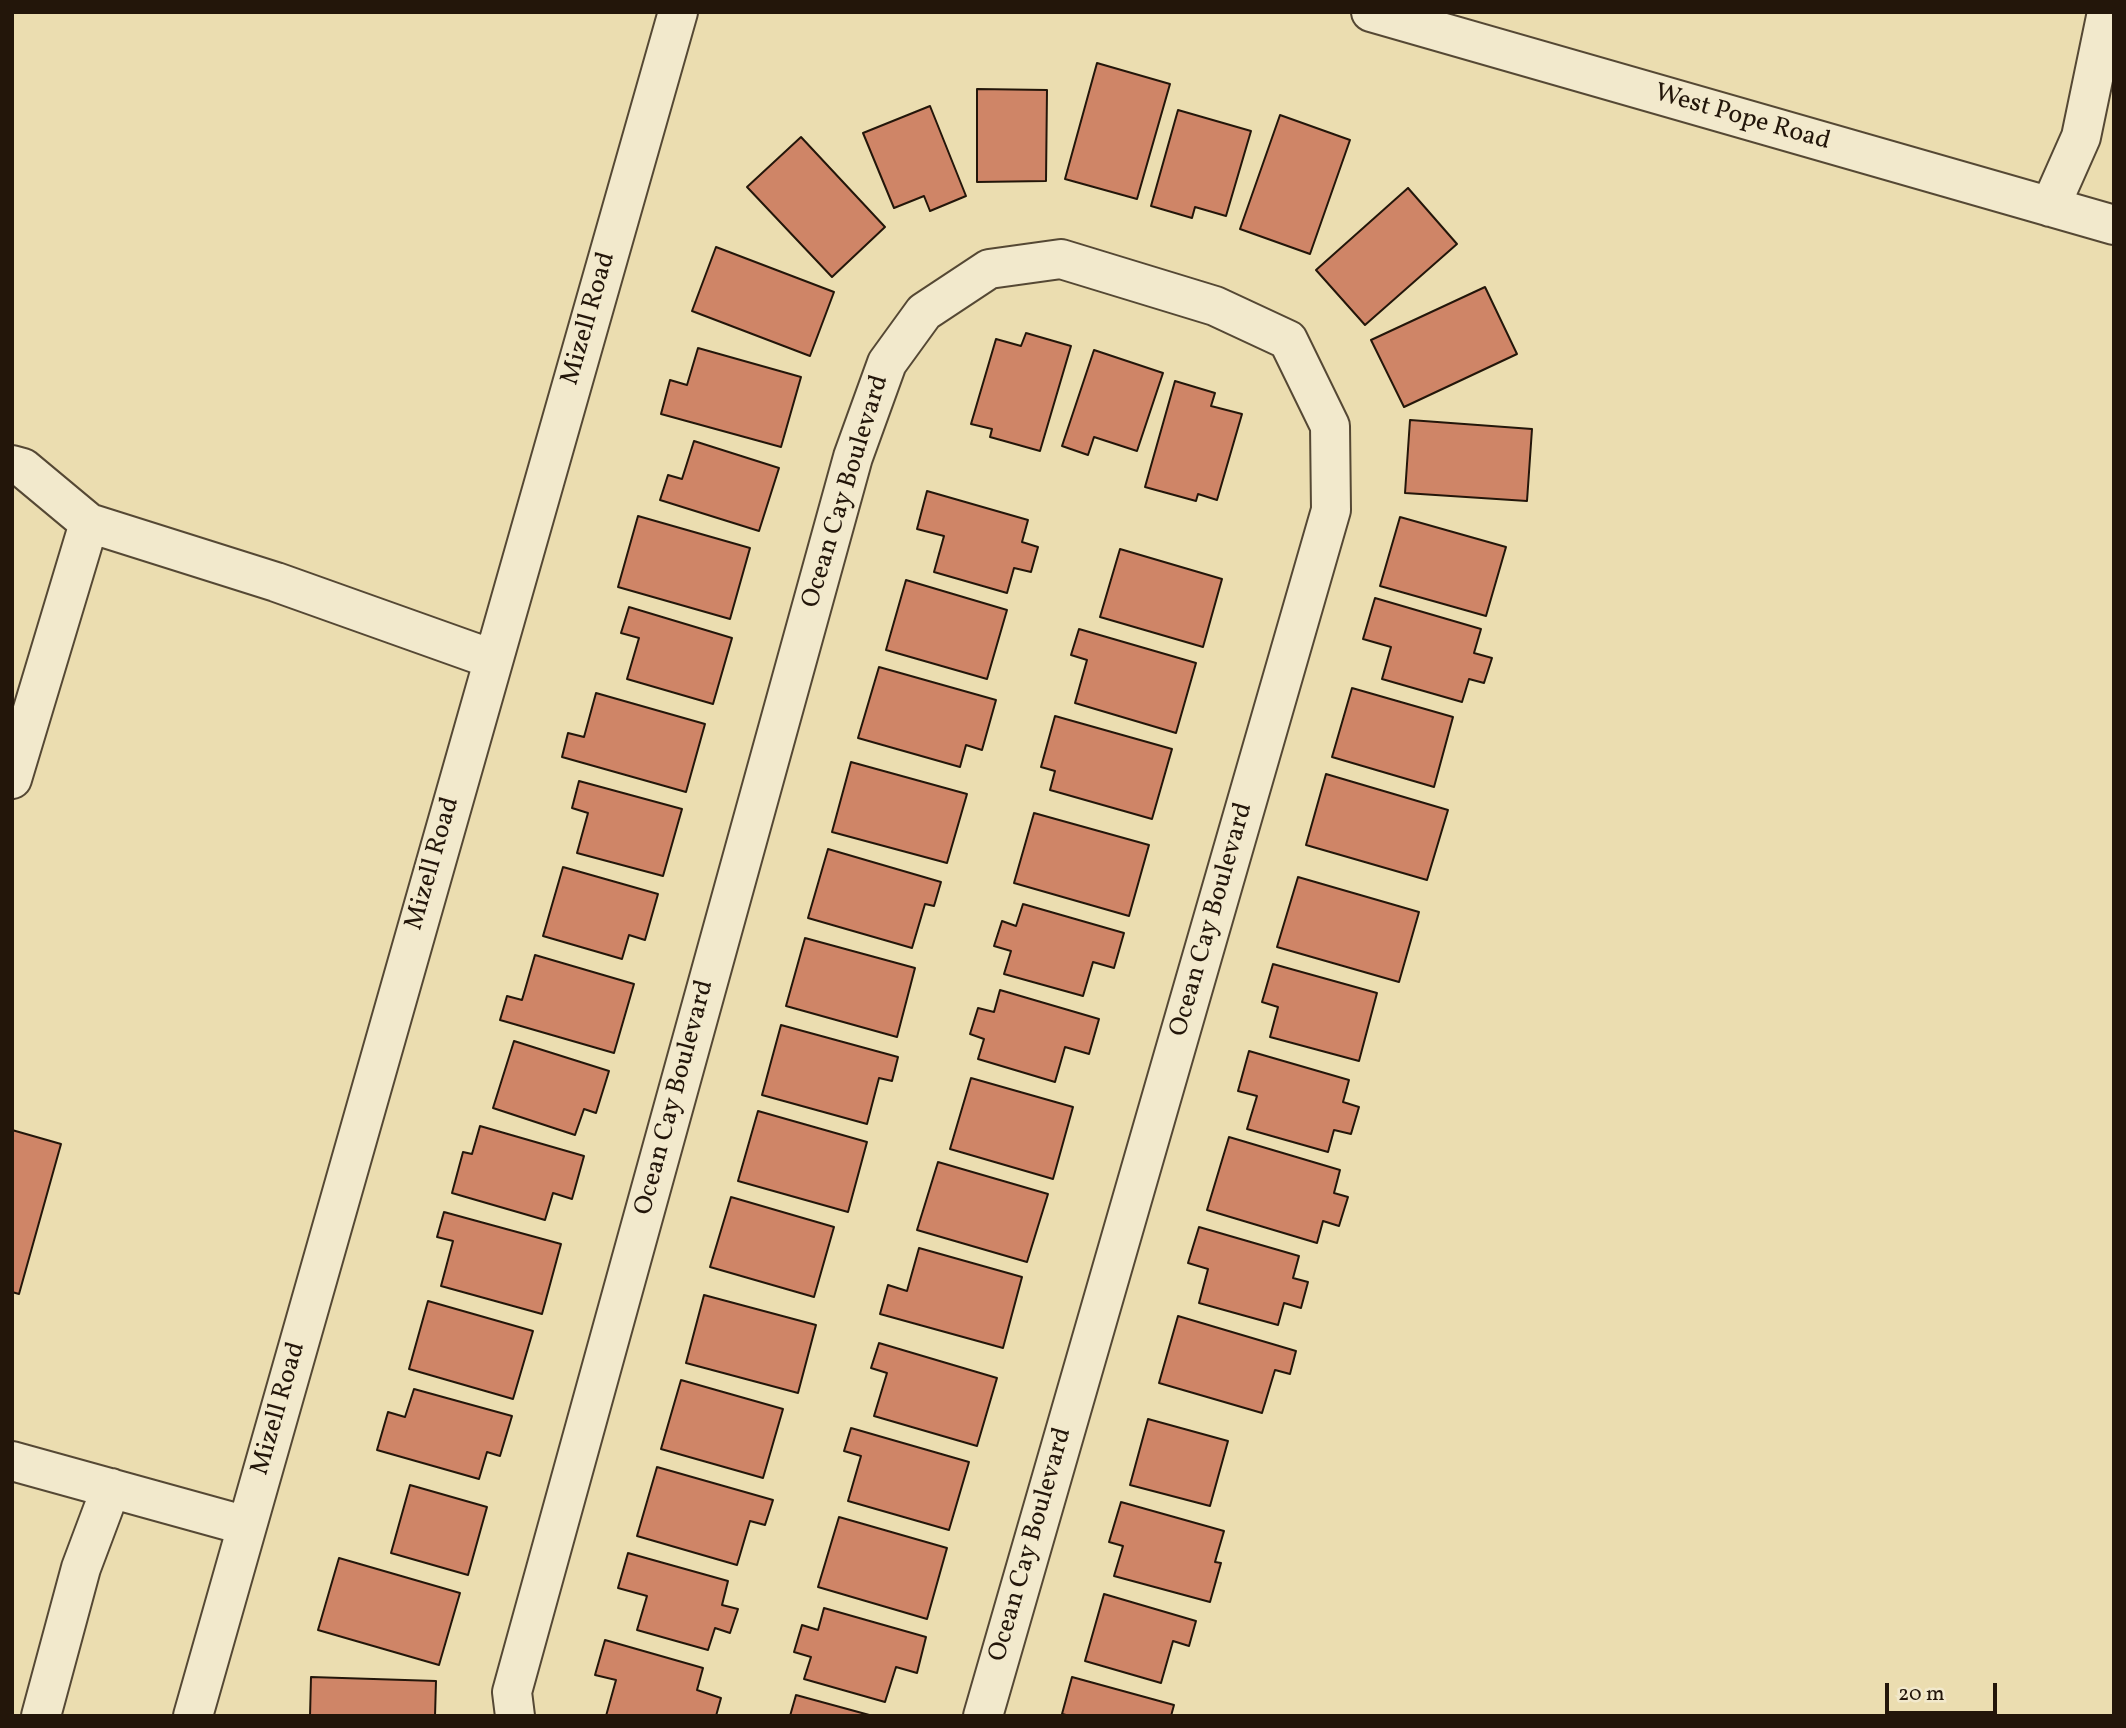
<!DOCTYPE html>
<style>
body{margin:0}
#map{position:relative;width:2126px;height:1728px;overflow:hidden;background:#ebddb0;font-family:Vollkorn,serif}
canvas{display:block}
.frame{position:absolute;inset:0;border:14px solid #23160a;pointer-events:none}
.scale{position:absolute;left:1885px;top:1683px;width:112px;height:32px;box-sizing:border-box;border:4px solid #23160a;border-top:0;padding-left:9px;font-size:21px;line-height:24px;white-space:nowrap;color:#23160a;-webkit-text-stroke:5px #f2e9cc;paint-order:stroke}
</style>
<div id="map">
<canvas width="2126" height="1728"></canvas>
<div class="frame"></div>
<div class="scale">20 m</div>
</div>
<script>
const ctx = document.querySelector('canvas').getContext('2d');
ctx.lineJoin = 'round';
function fillPath(path, color) { ctx.fillStyle = color; ctx.fill(path, 'evenodd'); }
const toPath = rows => new Path2D(rows.map(r => 'M' + r).join(''));
function trace(path, color, width, dash) { ctx.strokeStyle = color; ctx.lineWidth = width; ctx.lineCap = dash ? 'butt' : 'round'; ctx.setLineDash(dash || []); ctx.stroke(path); }
function write(font, color, halo, rows, align = 'center') {
  ctx.font = font + ' Vollkorn,serif'; ctx.lineWidth = 7; ctx.setLineDash([]); ctx.textBaseline = 'middle'; ctx.strokeStyle = halo; ctx.fillStyle = color; for (const [text, x, y, turn = 0] of rows) {
    ctx.save(); ctx.translate(x, y); ctx.rotate((+turn || 0) * Math.PI / 180); ctx.textAlign = isNaN(turn) ? turn : align; if (halo) ctx.strokeText(text, 0, 0); ctx.fillText(text, 0, 0); ctx.restore();
  }
}
const building = toPath([
 [1097,63,1170,84,1137,199,1065,179,1097,63],
 [977,89,1047,90,1046,181,977,182,977,89],
 [930,106,966,196,930,211,924,196,894,208,863,133,930,106],
 [1178,110,1251,131,1226,216,1195,207,1192,218,1151,206,1178,110],
 [1280,115,1350,140,1310,254,1240,229,1280,115],
 [801,137,885,227,832,277,747,187,801,137],
 [1408,188,1457,244,1365,325,1316,270,1408,188],
 [716,247,834,292,810,356,692,311,716,247],
 [1485,287,1517,354,1404,407,1371,340,1485,287],
 [1026,333,1071,346,1040,451,990,437,992,429,971,424,996,339,1021,346,1026,333],
 [698,348,801,377,781,447,661,414,670,380,687,385,698,348],
 [1094,350,1163,373,1137,451,1094,437,1088,455,1062,446,1094,350],
 [1175,381,1215,393,1211,406,1242,414,1217,500,1198,494,1196,501,1145,487,1175,381],
 [1410,420,1532,429,1527,501,1405,493,1410,420],
 [694,441,779,468,759,531,660,500,668,475,682,479,694,441],
 [927,491,1028,520,1022,542,1038,547,1031,572,1014,568,1007,593,934,572,944,536,917,529,927,491],
 [638,516,750,548,730,619,618,587,638,516],
 [1400,517,1506,547,1486,616,1380,586,1400,517],
 [1120,549,1222,579,1203,647,1100,617,1120,549],
 [906,580,1007,610,987,679,886,650,906,580],
 [1375,598,1481,629,1474,653,1492,658,1484,683,1469,679,1462,702,1382,679,1391,647,1363,639,1375,598],
 [629,607,732,638,713,704,627,679,639,638,621,633,629,607],
 [1079,629,1196,663,1176,733,1075,703,1087,660,1071,655,1079,629],
 [879,667,996,700,982,750,966,745,960,767,858,738,879,667],
 [1352,688,1453,717,1434,787,1332,757,1352,688],
 [596,693,705,724,686,792,562,757,568,733,584,737,596,693],
 [1055,716,1172,749,1152,819,1050,790,1055,771,1041,767,1055,716],
 [851,762,967,794,947,863,832,832,851,762],
 [1326,774,1448,810,1427,880,1306,845,1326,774],
 [579,781,682,809,663,876,577,853,588,813,572,808,579,781],
 [1034,813,1149,845,1129,916,1014,883,1034,813],
 [828,849,941,882,934,906,925,904,912,948,808,918,828,849],
 [563,867,658,894,645,940,629,935,622,959,543,936,563,867],
 [1298,877,1419,912,1399,982,1277,947,1298,877],
 [1023,904,1124,933,1114,968,1093,962,1083,996,1004,974,1011,951,994,946,1002,921,1016,926,1023,904],
 [805,938,915,968,897,1037,786,1006,805,938],
 [535,955,634,984,614,1053,500,1020,507,996,522,1000,535,955],
 [1273,964,1377,993,1359,1061,1270,1037,1278,1007,1262,1002,1273,964],
 [1000,990,1099,1019,1089,1054,1065,1047,1055,1082,978,1059,984,1039,970,1034,978,1008,994,1012,1000,990],
 [781,1025,898,1057,892,1081,879,1078,867,1124,762,1095,781,1025],
 [514,1041,609,1071,596,1113,584,1109,575,1135,493,1108,514,1041],
 [1249,1051,1349,1080,1343,1102,1359,1107,1351,1134,1334,1130,1328,1152,1247,1129,1257,1096,1238,1091,1249,1051],
 [971,1078,1073,1107,1053,1179,950,1149,971,1078],
 [758,1111,867,1142,848,1212,738,1181,758,1111],
 [480,1126,584,1156,572,1199,553,1193,545,1220,452,1193,463,1152,472,1154,480,1126],
 [12,1130,61,1144,19,1294,12,1292,12,1130],
 [1229,1137,1340,1170,1334,1193,1348,1197,1339,1226,1323,1221,1317,1243,1207,1210,1229,1137],
 [938,1162,1048,1194,1027,1262,917,1230,938,1162],
 [731,1197,834,1227,814,1297,710,1267,731,1197],
 [444,1212,561,1244,542,1314,441,1286,453,1241,437,1237,444,1212],
 [1199,1227,1299,1256,1293,1278,1308,1282,1301,1308,1284,1303,1278,1325,1199,1303,1208,1269,1188,1263,1199,1227],
 [919,1248,1022,1277,1003,1348,880,1314,888,1285,907,1291,919,1248],
 [704,1295,816,1325,798,1393,686,1363,704,1295],
 [428,1301,533,1331,513,1399,409,1369,428,1301],
 [1178,1316,1296,1351,1290,1374,1275,1370,1262,1413,1159,1383,1178,1316],
 [879,1343,997,1378,977,1446,874,1416,887,1373,871,1368,879,1343],
 [681,1380,783,1409,763,1478,661,1449,681,1380],
 [414,1389,512,1416,500,1456,487,1452,479,1479,377,1450,388,1412,405,1417,414,1389],
 [1148,1419,1228,1441,1210,1506,1130,1485,1148,1419],
 [851,1428,969,1462,949,1530,848,1501,861,1456,844,1451,851,1428],
 [657,1467,773,1500,765,1525,750,1521,737,1565,637,1536,657,1467],
 [410,1485,487,1507,468,1575,391,1553,410,1485],
 [1121,1502,1224,1531,1215,1562,1221,1563,1210,1602,1114,1576,1123,1546,1109,1542,1121,1502],
 [839,1517,947,1548,927,1619,818,1587,839,1517],
 [628,1553,728,1581,722,1605,738,1609,730,1633,715,1628,708,1650,637,1630,647,1596,618,1588,628,1553],
 [339,1558,460,1593,439,1665,318,1630,339,1558],
 [1104,1594,1196,1621,1189,1646,1173,1641,1161,1683,1085,1661,1104,1594],
 [824,1608,926,1637,917,1673,896,1667,885,1702,804,1679,811,1657,794,1652,802,1625,818,1630,824,1608],
 [605,1640,703,1668,697,1690,721,1698,716,1716,606,1716,616,1680,595,1675,605,1640],
 [311,1677,436,1681,435,1716,310,1716,311,1677],
 [1072,1677,1174,1705,1171,1716,1070,1716,1062,1714,1072,1677],
 [796,1695,873,1716,790,1716,796,1695]
]);
const minor = toPath([
 [1371,12,2114,225],
 [2050,207,2081,137,2107,12],
 [12,465,23,468,89,523,276,582,492,659],
 [12,779,89,523],
 [12,1461,247,1526],
 [41,1716,81,1568,111,1488],
 [193,1716,678,12],
 [515,1716,512,1692,853,457,887,363,924,312,989,269,1061,259,1215,306,1288,340,1330,426,1331,510,983,1716]
]);
const streetNames = [
 ["West Pope Road",1742,119,16],
 ["Mizell Road",590,319,-74],
 ["Ocean Cay Boulevard",847,492,-73],
 ["Mizell Road",434,864,-74],
 ["Ocean Cay Boulevard",1213,920,-74],
 ["Ocean Cay Boulevard",676,1098,-75],
 ["Mizell Road",280,1409,-74],
 ["Ocean Cay Boulevard",1032,1545,-74]
];
fillPath(building, '#cf8567');
trace(building, '#23160a', 2);
trace(minor, '#554834', 42);
trace(minor, '#f2e9cc', 38);
write('26px', '#23160a', '#f2e9cc', streetNames);
</script>
